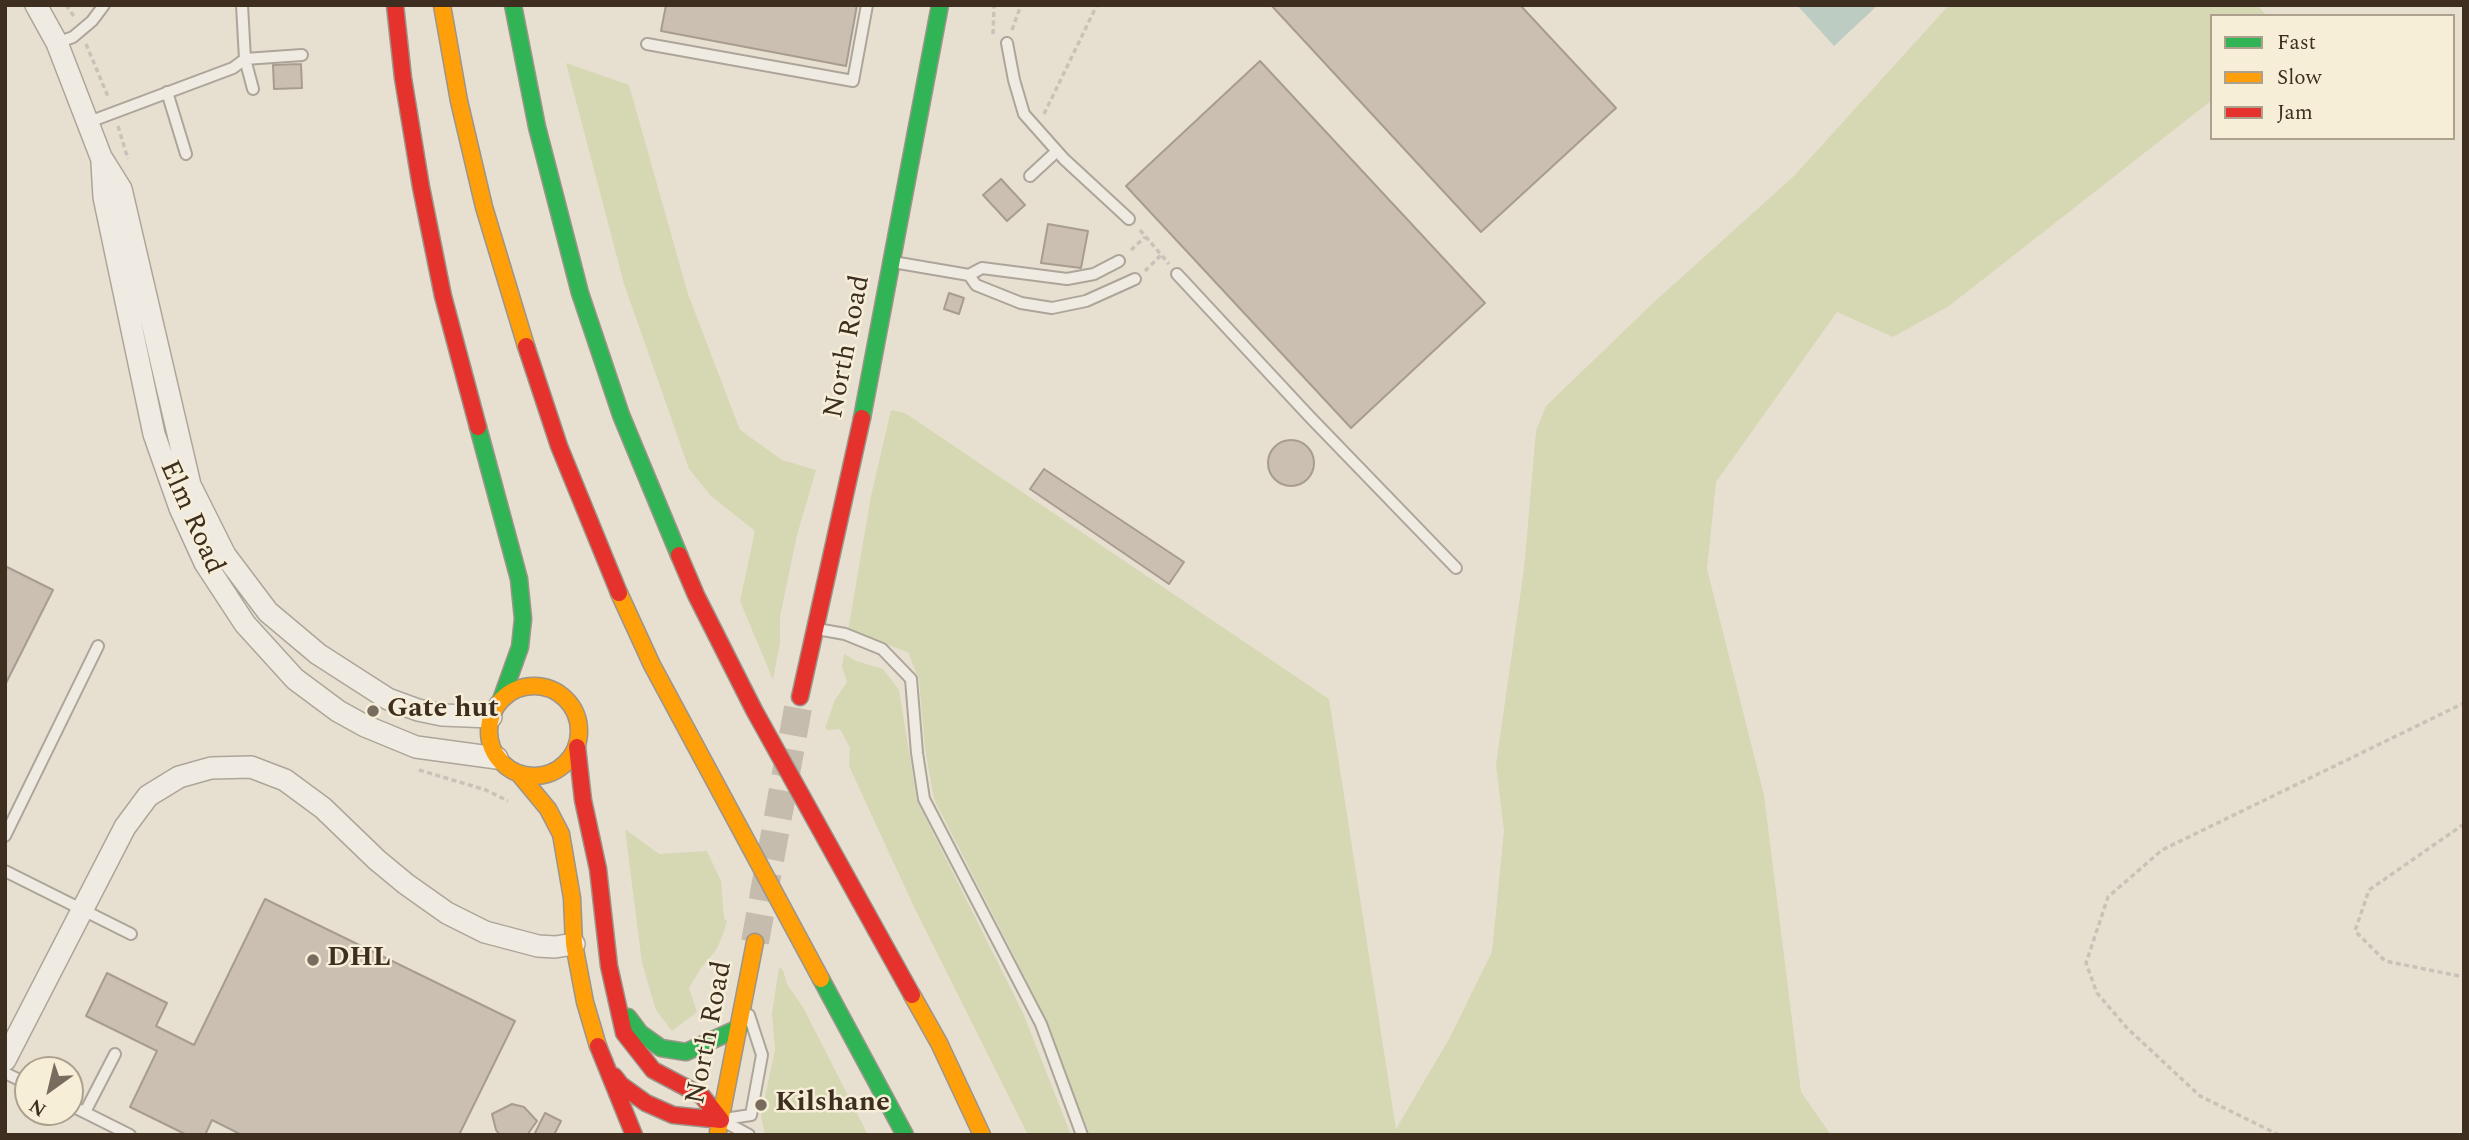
<!DOCTYPE html>
<style>
body{margin:0}
#map{position:relative;width:2469px;height:1140px;overflow:hidden;background:#e7e0d1;font-family:Spectral,serif}
canvas{display:block}
.frame{position:absolute;inset:0;border:7px solid #3d2e20;pointer-events:none}
.legend{position:absolute;left:2210px;top:14px;width:245px;height:126px;box-sizing:border-box;background:#f7eed8;border:2px solid #ada18e;margin:0;padding:9px 12px;list-style:none;font-size:21px;color:#3d2e20}
.legend li{display:flex;align-items:center;gap:14px;height:35px}
.legend b{width:35px;border:2px solid #ada18e}
.north{position:absolute;left:14px;top:1056px;width:70px;height:70px;box-sizing:border-box;background:#f7eed8;border:2px solid #ada18e;border-radius:50%;rotate:214deg;font-size:19px;font-weight:700;line-height:28px;text-align:center;color:#3d2e20}
.north::after{content:'';display:block;margin:auto;width:24px;height:32px;background:#786c5e;clip-path:polygon(50% 0,100% 100%,50% 72%,0 100%)}
</style>
<div id="map">
<canvas width="2469" height="1140"></canvas>
<div class="frame"></div>
<ul class="legend">
<li><b style="height:9px;background:#30b455"></b>Fast</li>
<li><b style="height:9px;background:#ff9f0a"></b>Slow</li>
<li><b style="height:9px;background:#e5322d"></b>Jam</li>
</ul>
<div class="north">N</div>
</div>
<script>
const ctx = document.querySelector('canvas').getContext('2d');
ctx.lineJoin = 'round';
function fillPath(path, color) { ctx.fillStyle = color; ctx.fill(path, 'evenodd'); }
const toPath = rows => new Path2D(rows.map(r => 'M' + r).join(''));
function trace(path, color, width, dash) { ctx.strokeStyle = color; ctx.lineWidth = width; ctx.lineCap = dash ? 'butt' : 'round'; ctx.setLineDash(dash || []); ctx.stroke(path); }
function write(font, color, halo, rows, align = 'center') {
  ctx.font = font + ' Spectral,serif'; ctx.lineWidth = 5; ctx.setLineDash([]); ctx.textBaseline = 'middle'; ctx.strokeStyle = halo; ctx.fillStyle = color; for (const [text, x, y, turn = 0] of rows) {
    ctx.save(); ctx.translate(x, y); ctx.rotate((+turn || 0) * Math.PI / 180); ctx.textAlign = isNaN(turn) ? turn : align; if (halo) ctx.strokeText(text, 0, 0); ctx.fillText(text, 0, 0); ctx.restore();
  }
}
const green = toPath([
 [1949,5,2257,5,2267,16,2212,16,2212,100,1949,306,1893,337,1837,312,1716,482,1707,569,1764,795,1801,1092,1831,1135,1090,1135,1038,1003,934,799,925,749,919,680,908,652,848,631,871,496,891,410,905,413,1329,699,1396,1129,1449,1039,1492,952,1504,831,1496,765,1524,569,1536,431,1546,406,1653,303,1794,176],
 [566,63,629,85,688,294,740,430,782,460,816,470,797,535,780,617,780,643,773,680,740,601,755,531,711,496,689,469,624,284],
 [844,654,856,661,883,669,899,690,917,801,1023,1013,1071,1135,1028,1135,915,909,849,766,850,748,840,729,828,730,825,728,835,700,847,682,842,667],
 [625,829,659,854,707,851,721,881,724,918,727,921,722,937,716,950,701,968,689,988,697,1012,672,1031,656,1010,642,963],
 [779,967,783,970,787,984,804,1009,868,1135,765,1135,761,1116,775,1050,772,1014]
]);
const water = toPath([
 [1797,5,1878,5,1834,46]
]);
const building = toPath([
 [666,5,857,5,846,66,661,31,666,5],
 [1271,5,1520,5,1616,108,1481,232,1271,5],
 [1260,61,1485,303,1351,428,1126,186,1260,61],
 [301,64,302,88,274,89,273,65,301,64],
 [1001,179,1025,205,1007,221,983,195,1001,179],
 [1048,224,1088,231,1081,268,1041,263,1048,224],
 [949,293,964,298,959,314,944,309,949,293],
 '1268 463a23 23 0 1 1 46 0a23 23 0 1 1-46 0Z',
 [1044,469,1184,562,1169,584,1030,489,1044,469],
 [5,566,53,590,5,685,5,566],
 [265,899,515,1021,459,1135,242,1135,212,1120,205,1135,187,1135,130,1107,157,1051,86,1016,107,973,167,1003,156,1026,194,1045,265,899],
 [512,1104,524,1107,537,1121,527,1135,500,1135,496,1130,492,1114,512,1104],
 [545,1113,561,1121,554,1135,534,1135,545,1113]
]);
const secondaryTunnel = toPath([
 [755,942,800,697]
]);
const path = toPath([
 [66,5,75,18],
 [1012,30,1021,5],
 [993,34,994,5],
 [86,44,109,99],
 [1044,114,1097,5],
 [118,126,128,159],
 [1140,230,1169,264],
 [1131,250,1145,237],
 [1145,271,1161,255],
 [419,770,486,790,508,801],
 [2464,824,2369,890,2355,931,2385,961,2464,977],
 [2279,1135,2200,1096,2127,1028,2097,993,2086,963,2108,897,2162,850,2464,703]
]);
const lane = toPath([
 [242,5,245,59,253,89],
 [57,43,73,37,92,21,104,5],
 [1007,43,1014,80,1024,114,1064,159,1129,219],
 [647,44,853,81,867,5],
 [167,92,186,154],
 [89,122,233,68,245,59,302,55],
 [1030,176,1057,151],
 [893,262,969,275,982,268,1067,279,1094,274,1119,261],
 [1177,274,1309,416,1456,568],
 [969,275,976,285,1021,303,1052,308,1086,301,1135,279],
 [817,629,845,634,882,649,911,679,917,753,924,799,1041,1024,1082,1135],
 [5,836,98,646],
 [5,871,131,934],
 [5,1073,28,1084],
 [70,1105,130,1135],
 [85,1112,115,1054],
 [724,1119,751,1115,762,1055,749,1015],
 [723,1121,749,1135]
]);
const street = toPath([
 [36,5,57,43,101,157,121,189,190,485,225,555,268,612,318,654,388,699,418,710,442,715,491,717],
 [102,163,104,197,154,434,180,508,205,563,245,624,295,679,338,711,365,726,416,747,497,758],
 [5,1060,125,827,148,796,179,777,211,768,251,767,285,780,323,808,377,860,406,884,447,913,485,932,538,946,555,947,574,944]
]);
const fast = toPath([
 [513,5,537,127,580,293,621,415,679,555],
 [862,418,940,5],
 [478,427,519,579,523,619,520,647,501,700],
 [821,979,905,1135],
 [628,1017,640,1033,661,1048,686,1052,739,1028]
]);
const slow = toPath([
 [442,5,459,101,484,207,526,346],
 [619,593,652,665,821,979],
 '489 731a45 45 0 1 1 90 0a45 45 0 1 1-90 0Z',
 [519,774,548,809,561,834,572,898,574,944,585,1002,598,1046],
 [912,995,939,1043,982,1135],
 [718,1132,755,942]
]);
const jam = toPath([
 [395,5,403,78,421,187,443,296,478,427],
 [526,346,559,446,619,593],
 [679,555,696,595,754,710,912,995],
 [800,697,862,418],
 [577,747,583,800,598,869,609,966,624,1033,653,1070,702,1096,721,1120],
 [598,1046,634,1135],
 [614,1076,621,1085,646,1103,673,1115,721,1120]
]);
const markers = [
 [373,711,7,"#786c5e"],
 [313,960,7,"#786c5e"],
 [761,1105,7,"#786c5e"]
];
const streetNames = [
 ["North Road",849,347,-79],
 ["Elm Road",190,518,66],
 ["North Road",711,1033,-79]
];
const poiNames = [
 ["Gate hut",387,711],
 ["DHL",327,960],
 ["Kilshane",775,1105]
];
fillPath(green, '#d6d7b3');
fillPath(water, '#bcccc2');
fillPath(building, '#cbbfb2');
trace(building, '#a89c90', 2);
trace(secondaryTunnel, '#c5bcae', 28, [28, 14]);
trace(lane, '#ada599', 14);
trace(street, '#ada599', 24);
trace(fast, '#9c958a', 19);
trace(slow, '#9c958a', 19);
trace(jam, '#9c958a', 19);
trace(path, '#c8c2b9', 3.5, [5, 3.5]);
trace(lane, '#efebe3', 10);
trace(street, '#efebe3', 21);
trace(fast, '#30b455', 16);
trace(slow, '#ff9f0a', 16);
trace(jam, '#e5322d', 16);
for (const [x, y, r, color] of markers) { const dot = new Path2D(); dot.arc(x, y, r, 0, 2 * Math.PI); ctx.fillStyle = color; ctx.fill(dot); trace(dot, '#f7eed8', 2.5); }
write('28px', '#3d2e20', '#f7eed8', streetNames);
write('bold 28px', '#3d2e20', '#f7eed8', poiNames, 'left');
</script>
